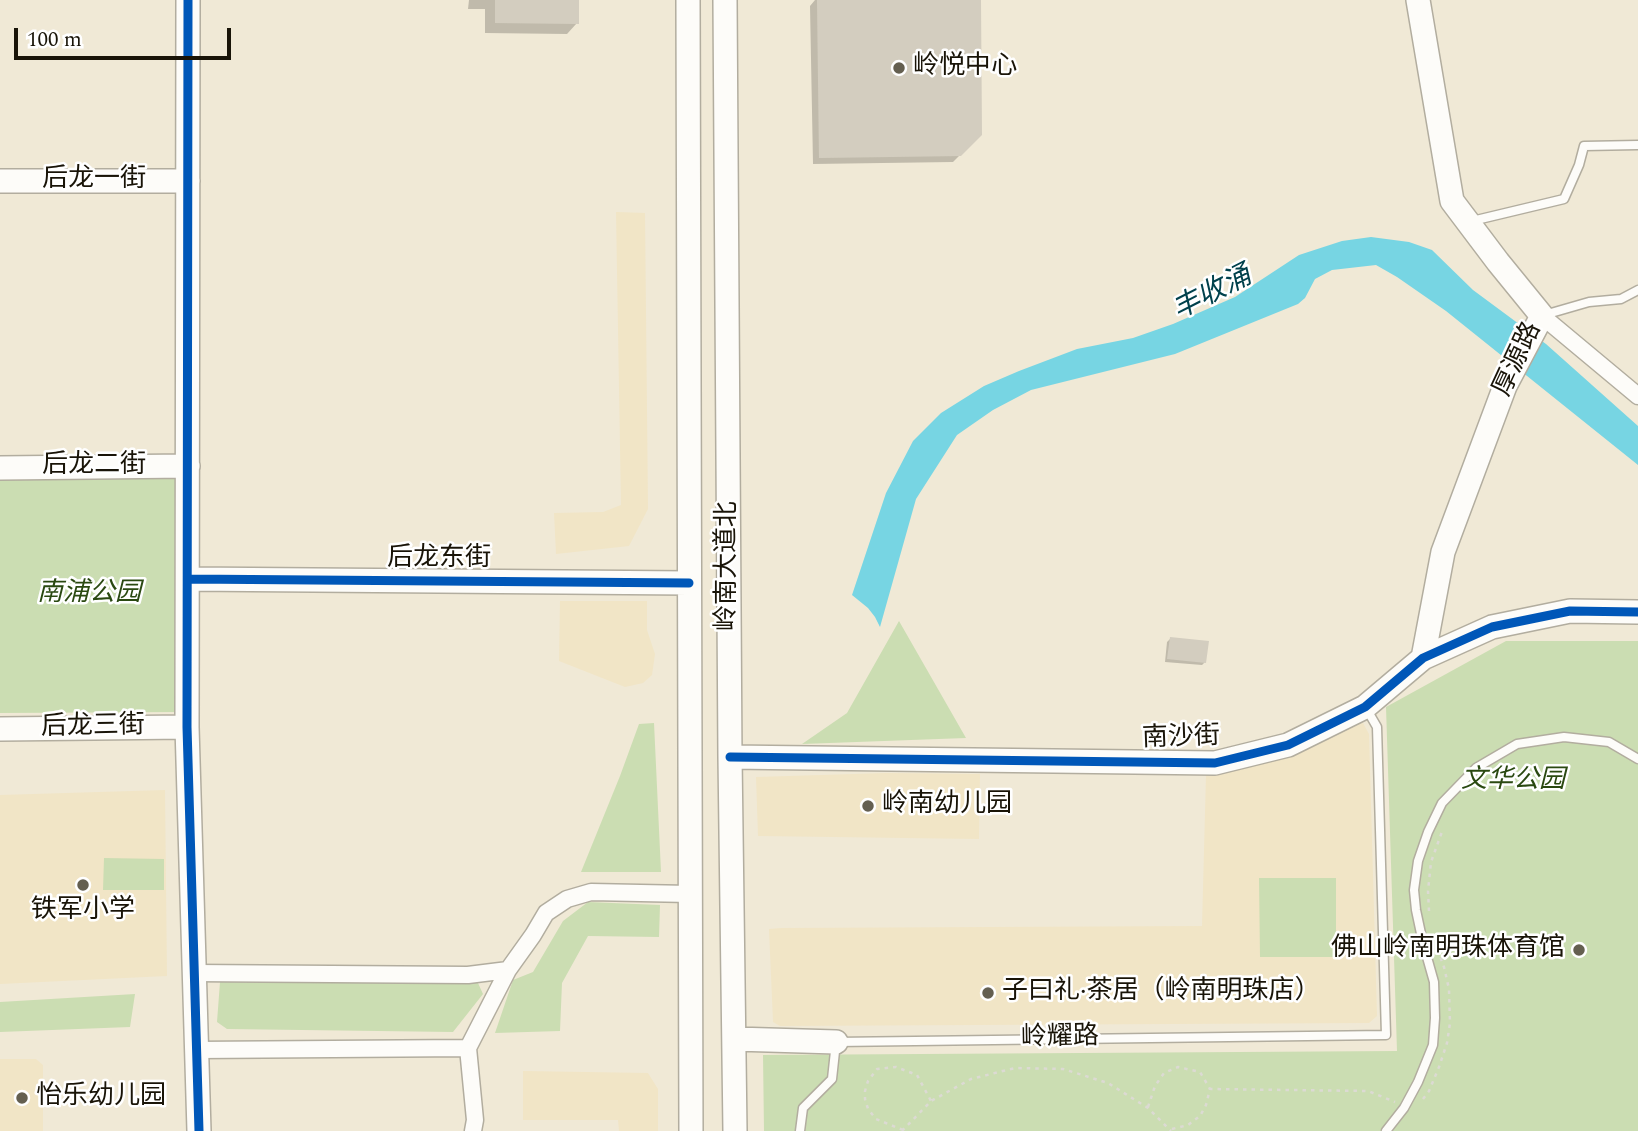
<!DOCTYPE html>
<meta charset="utf-8">
<style>
body{margin:0}
#map{position:relative;width:1638px;height:1131px;overflow:hidden;background:#f0e9d6;font-family:Spectral,serif}
canvas{display:block}
.scale{position:absolute;left:14px;top:28px;width:217px;height:32px;box-sizing:border-box;border:4px solid #191408;border-top:0;padding-left:9px;font-size:21px;line-height:24px;white-space:nowrap;color:#191408;-webkit-text-stroke:5px #fff;paint-order:stroke}
</style>
<div id="map">
<canvas width="1638" height="1131"></canvas>
<div class="scale">100 m</div>
</div>
<script>
const ctx = document.querySelector('canvas').getContext('2d');
ctx.lineJoin = 'round';
function fillPath(path, color) { ctx.fillStyle = color; ctx.fill(path, 'evenodd'); }
const toPath = rows => new Path2D(rows.map(r => 'M' + r).join(''));
function trace(path, color, width, dash) { ctx.strokeStyle = color; ctx.lineWidth = width; ctx.lineCap = dash ? 'butt' : 'round'; ctx.setLineDash(dash || []); ctx.stroke(path); }
function write(font, color, halo, rows, align = 'center') {
  ctx.font = font + ' Spectral,"Noto Sans SC",serif'; ctx.lineWidth = 5; ctx.setLineDash([]); ctx.textBaseline = 'middle'; ctx.strokeStyle = halo; ctx.fillStyle = color; for (const [text, x, y, turn = 0] of rows) {
    ctx.save(); ctx.translate(x, y); ctx.rotate((+turn || 0) * Math.PI / 180); ctx.textAlign = isNaN(turn) ? turn : align; if (halo) ctx.strokeText(text, 0, 0); ctx.fillText(text, 0, 0); ctx.restore();
  }
}
const built = toPath([
 [616,212,645,213,648,509,629,546,556,554,554,513,603,512,621,505],
 [560,601,647,601,647,630,655,654,652,675,643,683,625,687,559,661],
 [1363,723,1369,734,1377,1016,1369,1023,780,1026,773,1022,769,929,781,928,1202,926,1206,775,1281,759,1353,726],
 [886,773,980,774,979,839,758,836,756,777],
 [165,790,167,976,0,984,0,795],
 [0,1059,36,1059,43,1065,43,1131,0,1131],
 [523,1071,648,1073,658,1089,658,1131,619,1131,618,1120,523,1120]
]);
const green = toPath([
 [176,477,178,712,0,713,0,478],
 [899,621,966,738,802,744,847,713],
 [1506,641,1638,641,1638,1131,764,1131,763,1055,1397,1051,1386,707],
 [654,723,661,872,581,872,620,776,639,724],
 [104,858,164,859,164,890,103,890],
 [1259,878,1336,878,1336,957,1260,957],
 [588,902,660,905,659,937,588,936,562,983,560,1031,495,1033,513,980,533,972,563,921],
 [220,982,478,983,483,994,453,1032,227,1029,217,1022],
 [135,994,130,1027,0,1032,0,1002]
]);
const water = toPath([
 [1371,237,1409,242,1432,250,1473,290,1546,344,1638,426,1638,465,1446,311,1397,277,1376,265,1332,270,1315,279,1305,298,1298,304,1175,354,1031,390,993,410,957,435,916,499,880,627,875,617,868,608,852,595,886,493,913,441,941,413,984,386,1019,371,1077,349,1133,338,1173,324,1235,297,1299,255,1342,241]
]);
const shadow = toPath([
 [469,0,578,0,577,23,567,34,485,33,485,9,468,9],
 [815,0,979,0,980,135,953,162,813,164,810,6],
 [1170,639,1205,662,1202,665,1165,662,1167,642]
]);
const building = toPath([
 [495,0,579,0,579,24,495,23],
 [817,0,981,0,982,135,961,156,819,158],
 [1170,637,1209,641,1206,663,1167,659]
]);
const path = toPath([
 [1429,911,1428,891,1431,862,1443,829],
 [1423,1099,1429,1091,1439,1067,1447,1043,1450,1023,1449,989,1444,967,1437,948],
 [1148,1107,1155,1086,1164,1073,1178,1067,1200,1072,1210,1089],
 [1172,1129,1188,1125,1200,1116,1206,1105,1210,1089,1368,1091,1395,1102],
 [903,1130,876,1119,868,1109,865,1099,865,1091,868,1081,877,1069,896,1067,917,1075,931,1101],
 [902,1131,931,1101,971,1079,1015,1068,1063,1069,1108,1083,1148,1108,1171,1131]
]);
const lane = toPath([
 [1472,221,1564,199,1579,165,1584,146,1638,145],
 [1544,315,1589,302,1621,299,1638,290],
 [800,1131,803,1108,832,1079,836,1042,1386,1035,1377,727,1366,708],
 [1386,1131,1404,1108,1418,1082,1433,1045,1435,1018,1434,982,1423,943,1416,910,1414,890,1418,861,1428,832,1442,803,1476,768,1517,744,1564,737,1609,742,1638,759]
]);
const street = toPath([
 [1542,316,1638,396],
 [194,973,468,975,508,970],
 [197,1050,468,1048],
 [473,1131,475,1120,468,1048,508,970,533,935,546,913,567,899,591,892,690,894]
]);
const secondary = toPath([
 [188,0,187,727,199,1131],
 [688,0,691,1131],
 [725,0,730,757,735,1131],
 [1418,0,1452,201,1498,262,1542,316,1505,386,1443,552,1423,658],
 [0,181,188,181],
 [0,468,188,466],
 [188,579,689,583],
 [0,729,187,727],
 [730,757,1215,763,1288,745,1365,707,1423,658,1492,627,1570,611,1638,612],
 [735,1039,836,1042]
]);
const cycleway = toPath([
 [188,0,187,727,199,1131],
 [188,579,689,583],
 [730,757,1215,763,1288,745,1365,707,1423,658,1492,627,1570,611,1638,612]
]);
const markers = [
 [899,68,7,"#645f50"],
 [868,806,7,"#645f50"],
 [83,885,7,"#645f50"],
 [1579,950,7,"#645f50"],
 [988,993,7,"#645f50"],
 [22,1098,7,"#645f50"]
];
const poiNames = [
 ["岭悦中心",913,68],
 ["岭南幼儿园",882,806],
 ["铁军小学",83,912,"center"],
 ["佛山岭南明珠体育馆",1565,950,"right"],
 ["子曰礼·茶居（岭南明珠店）",1002,993],
 ["怡乐幼儿园",36,1098]
];
const streetNames = [
 ["后龙一街",94,181],
 ["厚源路",1519,360,-65],
 ["后龙二街",94,467],
 ["后龙东街",439,560],
 ["岭南大道北",729,566,-90],
 ["后龙三街",93,728,-1],
 ["南沙街",1181,739,-2],
 ["岭耀路",1060,1039,-1]
];
const parkNames = [
 ["南浦公园",89,595],
 ["文华公园",1513,782]
];
const waterNames = [
 ["丰收涌",1213,295,-27]
];
fillPath(built, '#f1e5c6');
fillPath(green, '#cbddb2');
fillPath(water, '#77d5e3');
fillPath(shadow, '#0003');
fillPath(building, '#d3cdbf');
trace(lane, '#b2ad9f', 11);
trace(street, '#b2ad9f', 19);
trace(secondary, '#b2ad9f', 26);
trace(path, '#dcdad3', 2.5, [3.5, 5]);
trace(lane, '#fdfcf9', 8);
trace(street, '#fdfcf9', 16);
trace(secondary, '#fdfcf9', 23);
trace(cycleway, '#0057b8', 9);
for (const [x, y, r, color] of markers) { const dot = new Path2D(); dot.arc(x, y, r, 0, 2 * Math.PI); ctx.fillStyle = color; ctx.fill(dot); trace(dot, '#fff', 2.5); }
write('26px', '#191408', '#fff', poiNames, 'left');
write('26px', '#191408', '#fff', streetNames);
write('italic 26px', '#2a4911', '#fff', parkNames);
write('italic 28px', '#00414c', '#fff', waterNames);
</script>
